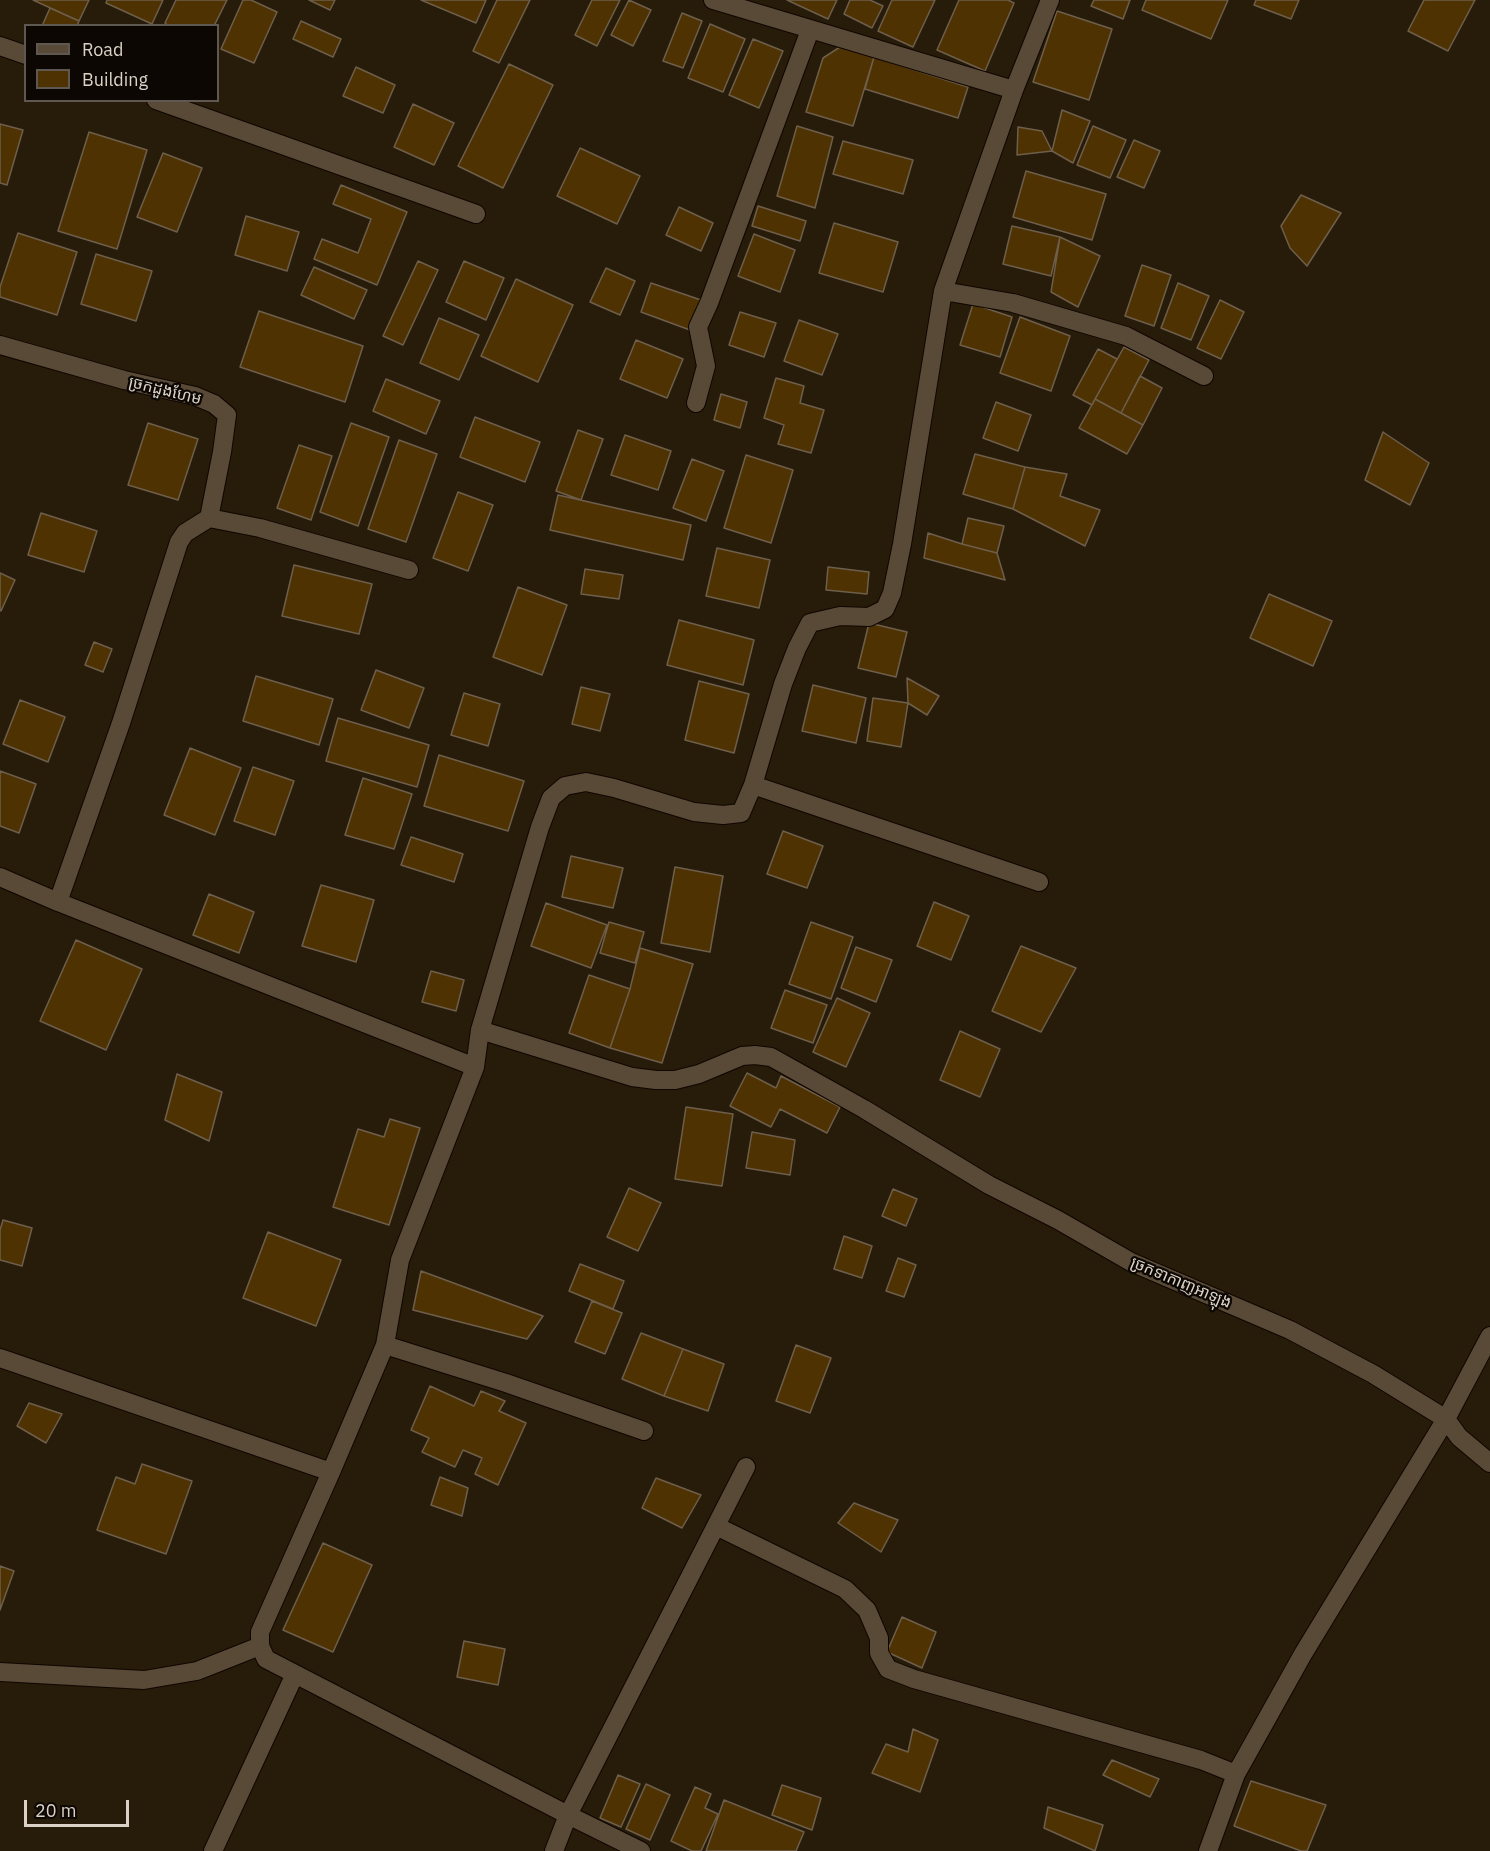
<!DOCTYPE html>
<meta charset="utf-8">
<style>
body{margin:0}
#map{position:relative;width:1490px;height:1851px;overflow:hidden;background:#271b0a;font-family:"IBM Plex Sans",sans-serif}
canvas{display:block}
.legend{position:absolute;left:24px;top:24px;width:195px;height:78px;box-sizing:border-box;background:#0c0703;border:2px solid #5e5851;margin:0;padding:8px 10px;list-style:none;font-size:18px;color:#dad2c7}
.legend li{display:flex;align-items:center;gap:12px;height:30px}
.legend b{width:30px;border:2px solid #5e5851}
.scale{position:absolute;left:24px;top:1800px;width:105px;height:27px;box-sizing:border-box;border:3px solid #dad2c7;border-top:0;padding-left:8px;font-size:18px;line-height:21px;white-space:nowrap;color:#dad2c7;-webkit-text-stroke:4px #0c0703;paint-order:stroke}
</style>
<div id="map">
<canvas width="1490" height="1851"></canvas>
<ul class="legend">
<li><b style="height:8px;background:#584a37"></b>Road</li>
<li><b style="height:16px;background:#4e3202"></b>Building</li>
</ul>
<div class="scale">20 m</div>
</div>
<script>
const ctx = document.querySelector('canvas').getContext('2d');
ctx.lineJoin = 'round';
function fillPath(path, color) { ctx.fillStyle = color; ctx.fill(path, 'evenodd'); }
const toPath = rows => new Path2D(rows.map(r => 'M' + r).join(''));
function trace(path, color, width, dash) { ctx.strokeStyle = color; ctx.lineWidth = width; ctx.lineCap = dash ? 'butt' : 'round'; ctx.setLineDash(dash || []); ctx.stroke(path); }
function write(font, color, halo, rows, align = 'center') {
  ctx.font = font + ' "IBM Plex Sans","Noto Sans Khmer",sans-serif'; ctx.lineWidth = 4.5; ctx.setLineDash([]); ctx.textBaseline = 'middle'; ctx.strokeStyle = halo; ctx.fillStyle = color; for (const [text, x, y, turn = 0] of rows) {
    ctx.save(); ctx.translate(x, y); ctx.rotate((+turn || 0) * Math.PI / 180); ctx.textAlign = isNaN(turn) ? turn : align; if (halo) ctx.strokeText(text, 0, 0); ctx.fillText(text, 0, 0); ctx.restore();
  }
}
const building = toPath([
 [33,0,89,0,79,21,33,0],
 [107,0,163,0,152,24,106,3,107,0],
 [176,0,227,0,214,26,169,26,165,23,176,0],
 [243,0,251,0,277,12,254,63,221,49,243,0],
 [309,0,335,0,330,10,309,0],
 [421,0,486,0,476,23,421,0],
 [497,0,530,0,499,63,473,51,497,0],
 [592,0,620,0,597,46,575,35,592,0],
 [629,0,651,10,633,46,611,35,629,0],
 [787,0,837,0,828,19,787,0],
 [850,0,870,0,883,6,872,28,844,14,850,0],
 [892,0,935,0,913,47,878,31,892,0],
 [959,0,1008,0,1014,3,985,71,937,50,959,0],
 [1094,0,1130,0,1123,19,1091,6,1094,0],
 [1146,0,1228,0,1211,39,1142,10,1146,0],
 [1256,0,1299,0,1291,19,1254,5,1256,0],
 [1424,0,1475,0,1448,51,1408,31,1424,0],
 [50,8,79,21,77,26,42,26,50,8],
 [1057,11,1112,29,1089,100,1033,82,1057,11],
 [682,13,702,21,683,68,663,61,682,13],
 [301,21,341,39,333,57,293,39,301,21],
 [710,24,745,39,723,92,688,78,710,24],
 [753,39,783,51,759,108,729,95,753,39],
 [840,47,874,57,853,126,806,112,823,58,840,47],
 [874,57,968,87,958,118,865,89,874,57],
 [509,64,553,85,503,188,458,166,509,64],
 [356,67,395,85,383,113,343,96,356,67],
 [413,104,454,123,434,165,394,147,413,104],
 [1062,110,1090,121,1073,163,1052,151,1062,110],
 [0,124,23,130,7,185,0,183,0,124],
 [797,126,833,137,815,208,777,196,797,126],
 [1093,126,1126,140,1110,178,1077,165,1093,126],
 [1018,127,1042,131,1052,151,1017,155,1018,127],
 [89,132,147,150,117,249,58,231,89,132],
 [1134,140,1160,151,1144,188,1117,177,1134,140],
 [843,141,913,160,903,194,833,174,843,141],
 [580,148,640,176,617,224,557,196,580,148],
 [163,153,202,168,177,232,137,217,163,153],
 [1026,171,1106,194,1092,240,1013,217,1026,171],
 [341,185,407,212,377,285,314,259,322,239,358,253,371,219,333,204,341,185],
 [1301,195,1341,213,1307,266,1290,248,1281,226,1301,195],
 [758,206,806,221,800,241,752,226,758,206],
 [679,207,713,223,701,251,666,235,679,207],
 [246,216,299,232,287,271,235,255,246,216],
 [834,223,898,242,883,292,819,273,834,223],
 [1012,226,1060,237,1051,276,1003,264,1012,226],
 [18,233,77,252,57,315,0,297,0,287,18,233],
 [754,234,795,250,780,292,738,276,754,234],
 [1060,237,1100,256,1078,307,1051,292,1060,237],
 [96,254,152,271,136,321,81,304,96,254],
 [418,261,438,270,403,345,383,336,418,261],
 [464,261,504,278,486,320,446,302,464,261],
 [1142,265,1171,275,1154,326,1125,316,1142,265],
 [314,267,367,290,354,319,301,295,314,267],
 [606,268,635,281,620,315,590,302,606,268],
 [516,279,573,305,538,382,481,356,516,279],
 [651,283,701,300,690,330,641,312,651,283],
 [1178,283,1209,296,1191,340,1161,328,1178,283],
 [1220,300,1244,312,1221,359,1197,348,1220,300],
 [973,304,1012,317,1000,357,960,345,973,304],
 [259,311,363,346,345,402,240,367,259,311],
 [740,312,776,323,764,357,729,345,740,312],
 [1020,317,1070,336,1051,391,1000,373,1020,317],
 [439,318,479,335,459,380,420,363,439,318],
 [799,320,838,334,822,375,784,361,799,320],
 [636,340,683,359,667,398,620,379,636,340],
 [1124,347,1149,360,1121,413,1095,399,1124,347],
 [1098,349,1117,359,1092,405,1073,395,1098,349],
 [1140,376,1162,388,1143,425,1121,413,1140,376],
 [776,378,804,386,800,403,824,410,811,453,778,444,784,425,764,418,776,378],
 [386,379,440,401,426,434,373,411,386,379],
 [721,394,747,402,740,428,714,420,721,394],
 [1095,399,1143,425,1127,454,1079,428,1095,399],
 [996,402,1031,415,1018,451,983,438,996,402],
 [475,417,540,442,525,482,460,457,475,417],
 [148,423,198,439,178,500,128,485,148,423],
 [351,423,389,437,358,526,320,512,351,423],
 [578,430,603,439,581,500,556,491,578,430],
 [1383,432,1429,463,1410,505,1365,480,1383,432],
 [625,435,671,451,658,490,611,475,625,435],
 [399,440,437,454,406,542,368,529,399,440],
 [299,445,332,456,311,520,277,508,299,445],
 [975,454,1025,467,1013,509,963,494,975,454],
 [746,455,793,470,771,543,724,528,746,455],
 [692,459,724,471,706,521,673,508,692,459],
 [1025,467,1067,474,1060,496,1100,510,1085,546,1013,509,1025,467],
 [458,492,493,505,468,571,433,558,458,492],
 [558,495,691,525,683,560,550,530,558,495],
 [41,513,97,531,84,572,28,555,41,513],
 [968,518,1004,526,997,553,962,544,968,518],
 [928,533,962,544,997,553,1005,580,924,558,928,533],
 [717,548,770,560,759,608,706,596,717,548],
 [294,565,372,584,359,634,282,616,294,565],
 [828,567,869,572,867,594,826,590,828,567],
 [585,569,623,575,619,599,581,594,585,569],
 [0,573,15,580,1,611,0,610,0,573],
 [518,587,567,605,542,675,493,657,518,587],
 [1269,594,1332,621,1313,666,1250,638,1269,594],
 [679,620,754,640,743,685,667,665,679,620],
 [869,623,907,632,896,677,858,668,869,623],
 [94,642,112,649,103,672,85,665,94,642],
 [376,670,424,688,409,728,361,710,376,670],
 [256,676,333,699,319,745,243,721,256,676],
 [907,678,939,696,927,715,908,703,907,678],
 [699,681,749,694,734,753,685,740,699,681],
 [813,685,866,698,856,743,802,731,813,685],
 [581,687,610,694,600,731,572,724,581,687],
 [464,693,500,704,488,746,451,735,464,693],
 [873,698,908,703,901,747,867,741,873,698],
 [20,700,65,717,48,762,3,744,20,700],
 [338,718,429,745,417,787,326,761,338,718],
 [190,748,241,768,215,835,164,815,190,748],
 [439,755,524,781,508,831,424,806,439,755],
 [253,767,294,781,275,835,234,821,253,767],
 [0,771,36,784,19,833,0,826,0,771],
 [363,778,412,794,394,849,345,835,363,778],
 [783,831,823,846,807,888,767,874,783,831],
 [411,837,463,854,454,882,401,865,411,837],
 [571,856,623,868,613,908,562,897,571,856],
 [675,867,723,876,710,952,661,943,675,867],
 [321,885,374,900,356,962,302,946,321,885],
 [209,894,254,912,239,953,193,935,209,894],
 [934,902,969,916,951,960,917,946,934,902],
 [546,903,607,925,591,968,531,946,546,903],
 [609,922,644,932,635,963,600,953,609,922],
 [811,922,853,937,831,999,789,984,811,922],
 [76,940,142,969,106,1050,40,1021,76,940],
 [1021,946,1076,968,1041,1032,992,1011,1021,946],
 [856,947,892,960,876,1002,841,988,856,947],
 [640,948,693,964,662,1063,610,1048,630,989,640,948],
 [431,971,464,980,456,1011,422,1002,431,971],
 [589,975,630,989,610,1048,569,1033,589,975],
 [785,990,827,1005,813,1043,771,1028,785,990],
 [837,998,870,1013,846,1067,813,1052,837,998],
 [960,1031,1000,1049,980,1097,940,1080,960,1031],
 [747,1073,776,1088,781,1076,840,1107,827,1133,780,1109,771,1127,730,1106,747,1073],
 [177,1074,222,1092,209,1141,165,1120,177,1074],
 [686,1107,733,1114,722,1186,675,1179,686,1107],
 [390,1119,420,1128,389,1225,333,1207,358,1129,384,1137,390,1119],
 [752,1132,795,1140,790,1175,746,1168,752,1132],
 [629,1188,661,1203,638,1251,607,1237,629,1188],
 [893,1189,917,1199,906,1226,882,1216,893,1189],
 [3,1220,32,1228,22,1266,0,1260,0,1230,3,1220],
 [268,1232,341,1260,316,1326,243,1298,268,1232],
 [844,1236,872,1246,862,1278,834,1269,844,1236],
 [898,1258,916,1265,904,1297,886,1291,898,1258],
 [580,1264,624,1281,613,1309,569,1291,580,1264],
 [421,1271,543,1316,527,1339,413,1310,421,1271],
 [592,1301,622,1313,605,1354,575,1342,592,1301],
 [641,1333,683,1349,664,1396,622,1379,641,1333],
 [796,1345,831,1358,810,1413,776,1401,796,1345],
 [683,1349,724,1364,708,1411,664,1396,683,1349],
 [430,1386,474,1406,481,1391,505,1401,499,1411,526,1423,498,1485,475,1474,482,1458,463,1450,455,1467,422,1452,429,1438,411,1430,430,1386],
 [29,1403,62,1414,46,1443,17,1426,29,1403],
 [142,1464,192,1481,166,1554,97,1530,116,1477,135,1484,142,1464],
 [440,1477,468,1488,462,1516,431,1505,440,1477],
 [656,1478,701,1495,682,1528,642,1508,656,1478],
 [854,1503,898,1520,881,1552,838,1523,854,1503],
 [323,1543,372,1565,333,1652,283,1630,323,1543],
 [0,1566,14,1571,0,1610,0,1566],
 [902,1617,936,1632,922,1668,887,1652,902,1617],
 [464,1641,505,1649,498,1685,457,1677,464,1641],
 [913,1729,938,1740,920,1792,872,1773,886,1744,908,1752,913,1729],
 [1112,1760,1159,1779,1150,1797,1103,1775,1112,1760],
 [618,1775,640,1784,621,1827,600,1818,618,1775],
 [1251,1781,1326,1805,1307,1851,1301,1851,1234,1826,1251,1781],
 [646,1784,670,1795,650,1840,626,1829,646,1784],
 [782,1785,821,1798,812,1830,772,1815,782,1785],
 [695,1787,711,1794,705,1808,718,1814,701,1851,692,1851,671,1841,695,1787],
 [724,1800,804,1832,796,1851,706,1851,724,1800],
 [1048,1807,1103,1825,1095,1851,1044,1828,1048,1807]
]);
const minor = toPath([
 [713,0,1014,90],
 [0,46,26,55],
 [156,100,476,214],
 [943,291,1013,303,1126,336,1204,376],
 [0,345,124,380,195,396,214,404,227,415,222,452,209,518],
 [696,403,706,366,698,327,709,303,810,30],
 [753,785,1039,882],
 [0,877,58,902,475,1067],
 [58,902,121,723,179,542,185,533,209,518,260,528,409,570],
 [480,1030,632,1077,656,1080,675,1080,699,1074,742,1056,755,1055,771,1057,864,1109,989,1185,1058,1220,1131,1262,1290,1330,1373,1374,1446,1419,1459,1437,1490,1463],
 [385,1345,506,1383,644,1431],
 [0,1358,331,1472],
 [716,1526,845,1589,867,1610,879,1638,879,1653,888,1669,914,1679,1201,1760,1236,1774],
 [0,1672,144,1680,197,1671,260,1646],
 [213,1851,295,1674],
 [554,1851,568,1815,746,1467],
 [641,1851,568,1815,266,1659,260,1646,260,1632,331,1472,385,1345,400,1260,475,1067,480,1030,540,827,551,798,565,786,586,782,614,788,694,812,723,815,741,813,753,785,783,684,797,648,810,623,840,616,869,617,885,609,892,593,902,544,943,291,1014,90,1050,0],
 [1208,1851,1236,1774,1303,1654,1446,1419,1490,1336]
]);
const streetNames = [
 ["ច្រកដួងហែម",165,391,14],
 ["ច្រកទាកាញអាឡុង",1181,1283,23]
];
fillPath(building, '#4e3202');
trace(building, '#6e5f4c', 1.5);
trace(minor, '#100600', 20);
trace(minor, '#584a37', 18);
write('16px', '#dad2c7', '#0c0703', streetNames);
</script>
